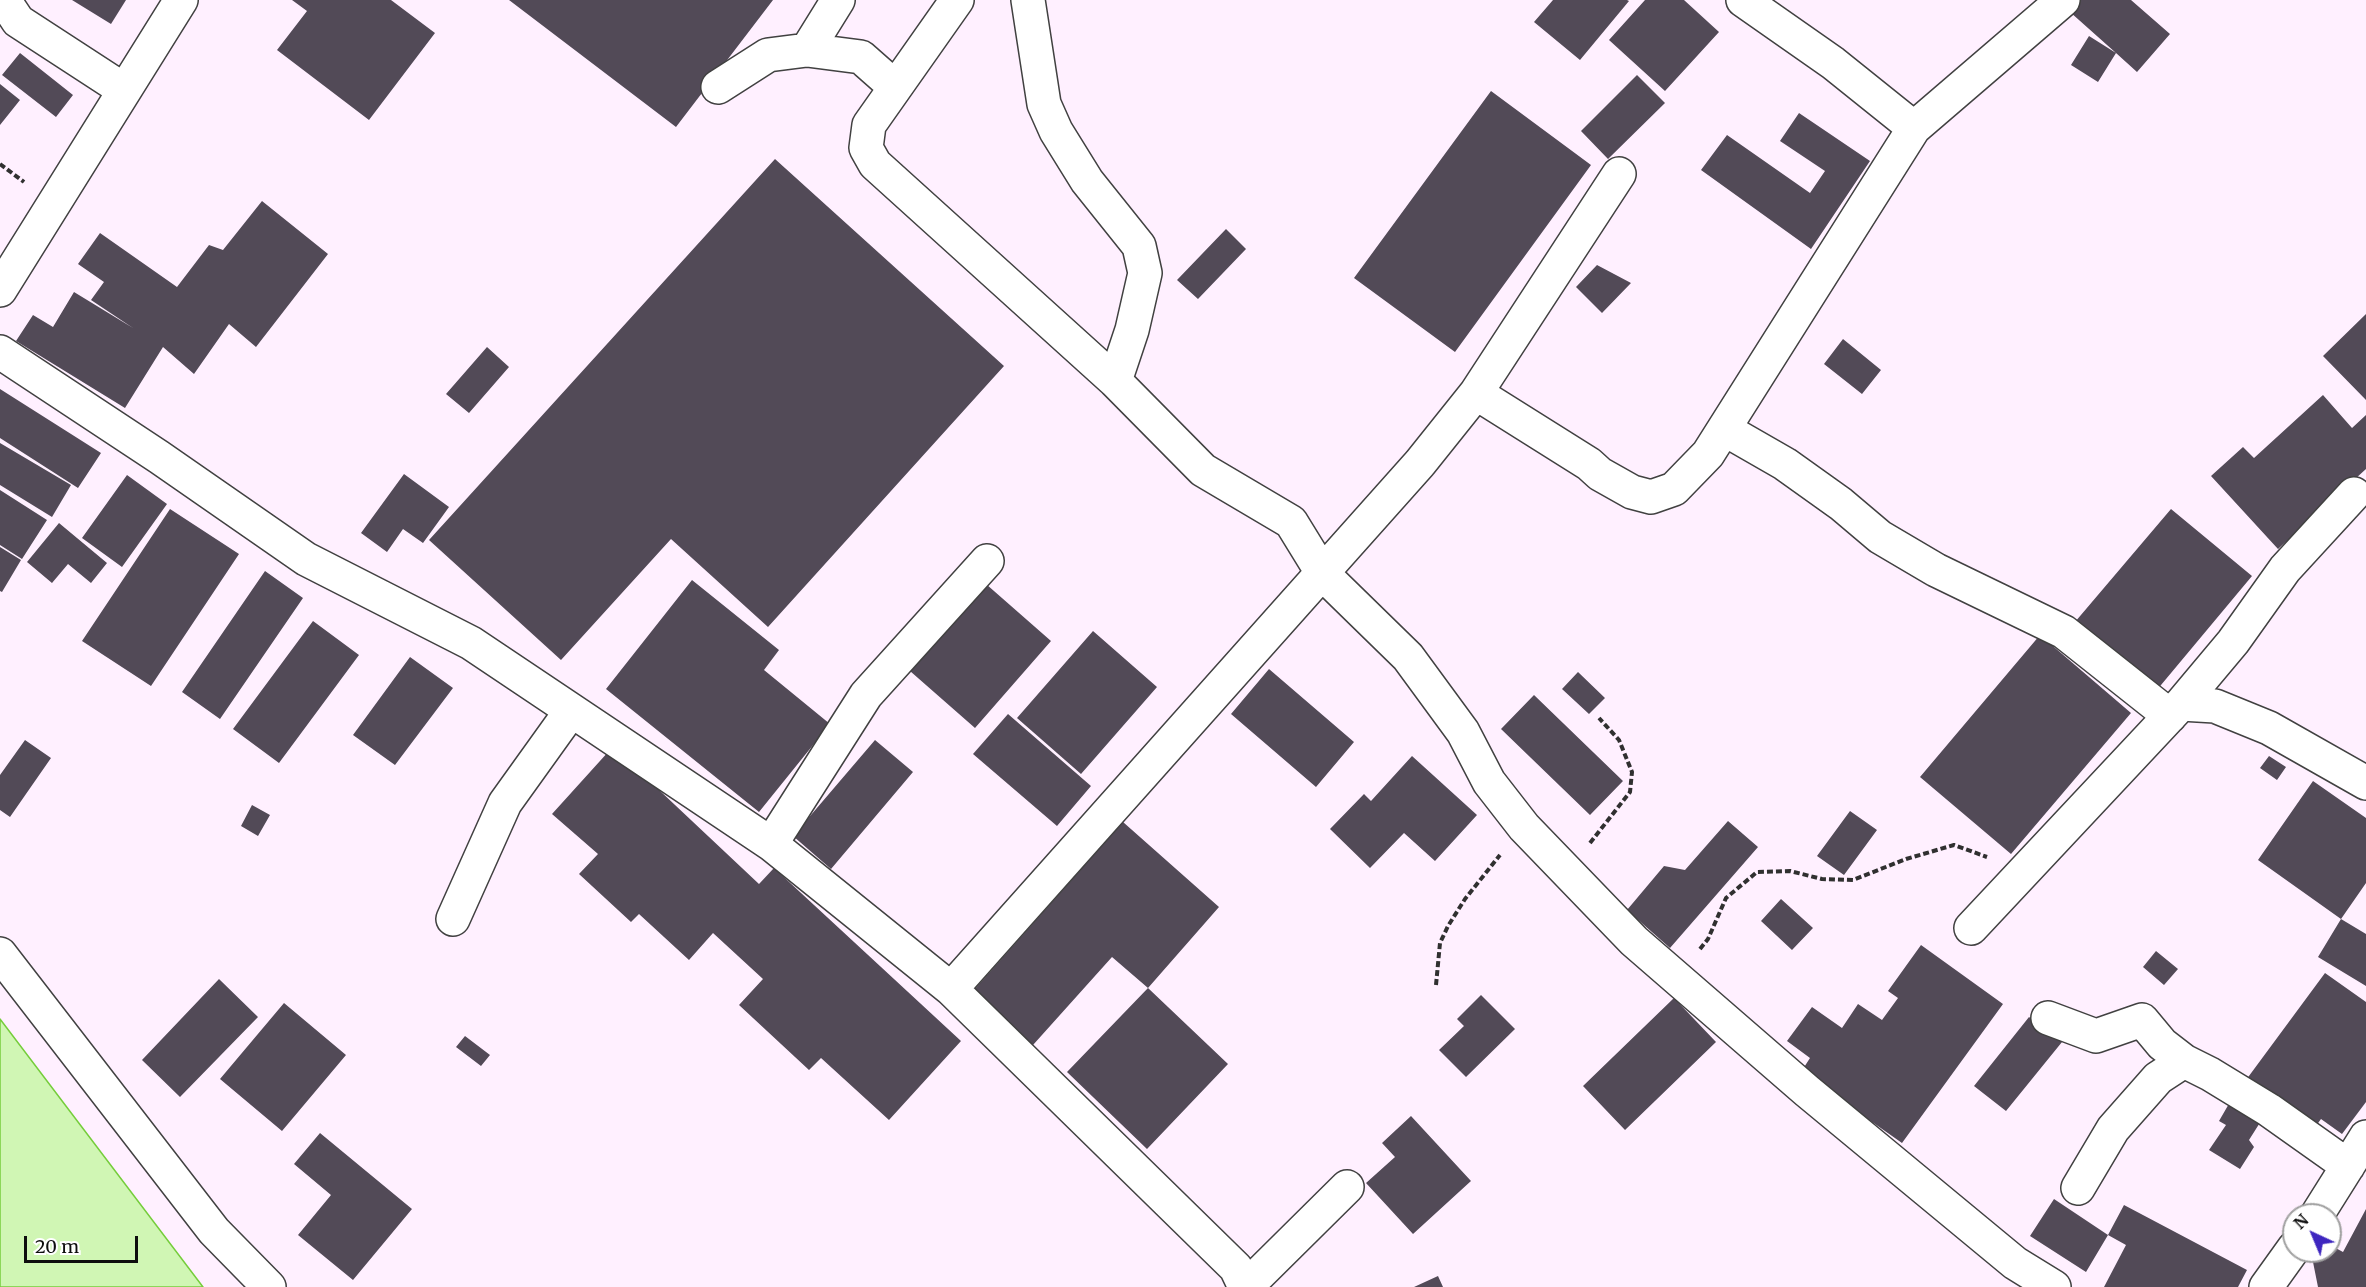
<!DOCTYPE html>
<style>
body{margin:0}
#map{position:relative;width:2366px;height:1287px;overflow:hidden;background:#fff0ff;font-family:Merriweather,serif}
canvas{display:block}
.north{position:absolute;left:2282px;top:1203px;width:60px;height:60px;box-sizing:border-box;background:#fff;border:2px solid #9f9f9f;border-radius:50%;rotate:316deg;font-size:16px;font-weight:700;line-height:24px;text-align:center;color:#0e0e0e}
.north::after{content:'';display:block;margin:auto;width:21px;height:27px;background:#3e26bf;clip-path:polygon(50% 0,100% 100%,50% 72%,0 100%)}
.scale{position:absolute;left:24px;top:1236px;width:114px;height:27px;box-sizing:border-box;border:3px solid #0e0e0e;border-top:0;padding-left:8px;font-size:18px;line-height:21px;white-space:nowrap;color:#0e0e0e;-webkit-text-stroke:4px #fff;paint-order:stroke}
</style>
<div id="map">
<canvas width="2366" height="1287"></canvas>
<div class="north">N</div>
<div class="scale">20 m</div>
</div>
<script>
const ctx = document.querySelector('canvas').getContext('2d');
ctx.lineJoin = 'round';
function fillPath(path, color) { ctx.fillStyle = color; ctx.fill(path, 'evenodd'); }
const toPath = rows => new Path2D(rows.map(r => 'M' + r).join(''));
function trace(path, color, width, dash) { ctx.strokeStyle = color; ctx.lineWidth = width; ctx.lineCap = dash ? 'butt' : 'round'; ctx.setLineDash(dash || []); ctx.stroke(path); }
const water = toPath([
 [0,1019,203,1287,0,1287,0,1019]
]);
const building = toPath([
 [72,0,126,0,111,24],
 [292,0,391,0,435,33,369,120,277,50,307,11],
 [509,0,773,0,676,127],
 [1553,0,1627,0,1629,1,1580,60,1534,22],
 [1645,0,1684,0,1719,32,1665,91,1609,40],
 [2081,0,2131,0,2170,34,2137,72,2116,53,2098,82,2071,65,2089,36,2116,53,2070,12],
 [20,53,73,95,56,117,2,75],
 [1637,75,1665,103,1608,159,1581,131],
 [0,84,20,100,0,125],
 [1491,91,1591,165,1455,352,1354,278],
 [1799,113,1870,161,1811,249,1701,170,1727,135,1810,193,1825,171,1780,141],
 [775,159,1004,366,768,627,671,539,561,660,429,540],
 [262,201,328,254,256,347,229,324,194,374,163,347,125,408,16,341,33,315,53,327,74,292,133,328,91,300,104,282,78,264,100,233,177,287,209,245,223,250],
 [1226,229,1246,249,1198,299,1177,280],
 [1597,265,1631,283,1602,313,1576,287],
 [2366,314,2366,400,2323,356],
 [1843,339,1881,370,1862,394,1824,364],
 [487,347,509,367,469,413,446,394],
 [0,389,101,453,78,488,0,438],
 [2323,395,2352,428,2366,415,2366,469,2278,549,2211,476,2243,447,2254,458],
 [0,443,71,485,52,517,0,485],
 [404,474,449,507,423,543,403,529,387,552,361,533],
 [127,475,167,504,122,567,82,538],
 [0,490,47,520,22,559,0,545],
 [170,509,239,554,151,686,82,641],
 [2171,509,2252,576,2156,691,2075,622],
 [59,523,107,563,91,583,68,564,52,583,27,562],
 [0,547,21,560,2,592,0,591],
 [265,571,303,598,220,719,182,692],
 [692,580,779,650,764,670,830,724,759,812,606,689],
 [986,584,1051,641,975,728,910,671],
 [313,621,359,655,279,763,233,729],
 [1093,631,1157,687,1081,774,1017,718],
 [2040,635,2131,713,2011,854,1920,777],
 [410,657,453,688,395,765,353,735],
 [1269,669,1354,742,1316,787,1231,714],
 [1578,672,1605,698,1589,714,1562,689],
 [1534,695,1623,781,1590,815,1501,729],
 [1008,714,1091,786,1057,826,973,754],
 [25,740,51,758,10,817,0,810,0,775],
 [875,740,913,772,831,869,793,836],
 [609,751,658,789,759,884,774,868,961,1041,889,1120,821,1058,809,1070,739,1005,763,979,713,933,689,960,639,914,631,922,579,874,598,854,552,814],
 [1412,756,1477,815,1435,861,1404,833,1370,868,1330,829,1364,794,1371,801],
 [2269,756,2286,767,2277,780,2260,768],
 [2313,781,2366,818,2366,883,2341,919,2258,860],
 [252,805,270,815,258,836,241,826],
 [1850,811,1877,830,1844,875,1817,856],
 [1728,821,1758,847,1670,948,1627,910,1664,866,1685,870],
 [1123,822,1219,907,1148,988,1228,1064,1147,1149,1067,1072,1148,988,1112,957,1033,1045,973,991],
 [1781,899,1813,928,1792,950,1761,921],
 [2341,919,2366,934,2366,986,2318,957],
 [1921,945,2003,1004,1902,1143,1801,1072,1810,1058,1787,1041,1812,1007,1842,1028,1858,1004,1882,1020,1898,998,1888,991],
 [2156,951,2178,969,2164,985,2143,967],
 [2325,973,2366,1002,2366,1102,2342,1134,2321,1119,2313,1130,2246,1080],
 [219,979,258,1017,180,1097,142,1060],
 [1481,995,1515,1029,1466,1077,1439,1050,1464,1026,1457,1019],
 [1674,998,1716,1042,1625,1130,1583,1086],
 [284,1003,346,1055,282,1131,220,1079],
 [2029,1017,2062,1042,2006,1111,1974,1086],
 [465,1036,490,1055,481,1066,456,1047],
 [2230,1102,2261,1121,2249,1140,2254,1147,2240,1169,2209,1150,2226,1125,2219,1121],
 [1411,1116,1471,1181,1413,1234,1366,1183,1395,1157,1382,1143],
 [320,1133,412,1209,353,1280,298,1235,331,1195,294,1164],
 [2054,1199,2108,1235,2086,1272,2030,1236],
 [2124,1205,2247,1270,2238,1287,2104,1287,2126,1245,2108,1235],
 [2366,1209,2366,1287,2318,1287,2313,1262,2319,1251,2330,1251,2330,1245,2343,1252],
 [1438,1276,1443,1287,1414,1287]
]);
const path = toPath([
 [0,164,24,182],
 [1590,843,1630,792,1632,772,1619,740,1599,718],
 [1700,949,1708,939,1726,898,1757,872,1790,871,1822,879,1853,880,1906,859,1954,845,1987,857],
 [1436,985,1440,943,1448,926,1465,899,1500,855]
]);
const minor = toPath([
 [4,0,18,21,124,90],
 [957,0,869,125,866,148,875,164,1115,381],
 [1028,0,1044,104,1056,131,1087,181,1139,246,1145,273,1132,330,1115,381,1203,470,1291,522,1323,574,1408,657,1463,732,1489,782,1524,827,1634,941,1807,1091,2015,1263,2054,1287],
 [1743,0,1833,63,1914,128],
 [807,50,838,0],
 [718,87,768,55,807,50,861,57,895,87],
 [0,290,181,0],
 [0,352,159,457,306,559,471,643,771,844,951,989,1236,1268,1245,1287],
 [1476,393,1589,464,1600,474,1632,492,1651,497,1674,489,1708,454,1914,128,2063,0],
 [1724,429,1785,464,1841,504,1880,537,1936,570,2064,632,2170,716],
 [2181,704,2215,706,2269,728,2366,783],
 [771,844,866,695,987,561],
 [453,919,505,803,571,711],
 [1971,928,2181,704,2233,642,2285,569,2354,494],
 [0,954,214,1231,269,1287],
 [951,989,1420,463,1476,393,1619,174],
 [2048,1018,2096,1036,2142,1020,2162,1044,2184,1061],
 [2078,1188,2113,1129,2158,1078,2184,1061,2210,1074,2269,1110,2348,1166],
 [2317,1215,2366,1137],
 [1246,1287,1347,1187],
 [2266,1287,2294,1248]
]);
fillPath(water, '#d0f6b4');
trace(water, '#75cd3b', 1.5);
fillPath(building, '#524a57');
trace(minor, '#414141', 36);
trace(path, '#303030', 4, [6, 3]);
trace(minor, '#fff', 33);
</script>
